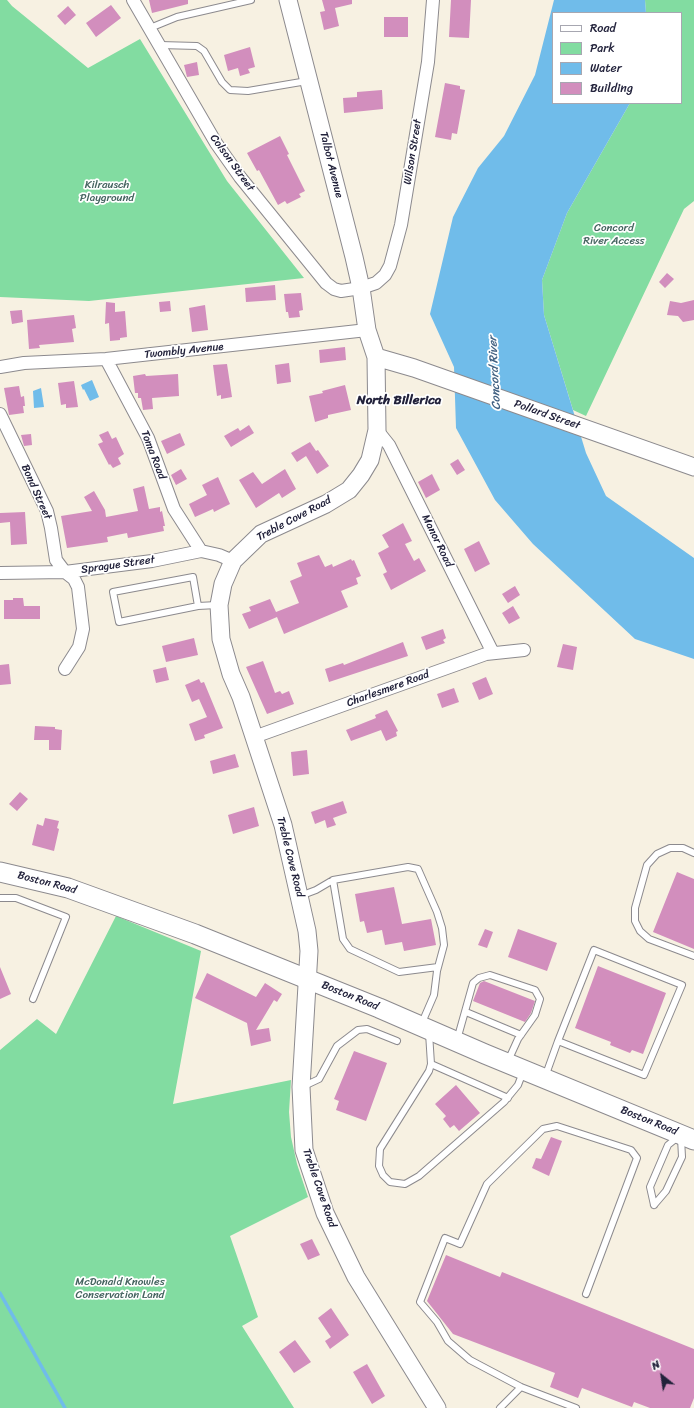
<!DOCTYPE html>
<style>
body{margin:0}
#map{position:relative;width:694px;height:1408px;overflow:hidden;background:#f7f1e2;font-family:Sriracha,sans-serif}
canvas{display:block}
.legend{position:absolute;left:552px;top:12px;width:130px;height:92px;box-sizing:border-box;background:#fff;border:1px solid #a7a7b1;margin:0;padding:5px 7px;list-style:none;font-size:12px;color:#22223b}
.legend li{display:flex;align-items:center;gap:8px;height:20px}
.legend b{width:20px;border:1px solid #a7a7b1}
.north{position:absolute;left:642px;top:1356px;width:40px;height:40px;-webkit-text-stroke:3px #fff;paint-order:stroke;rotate:330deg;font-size:11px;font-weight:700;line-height:16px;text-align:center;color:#22223b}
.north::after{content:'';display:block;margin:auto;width:14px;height:18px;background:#22223b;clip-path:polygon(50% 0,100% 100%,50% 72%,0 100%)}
</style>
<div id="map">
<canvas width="694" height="1408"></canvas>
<ul class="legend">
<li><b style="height:5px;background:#fff"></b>Road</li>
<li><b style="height:11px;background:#82dca1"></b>Park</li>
<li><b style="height:11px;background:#70bcea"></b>Water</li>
<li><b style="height:11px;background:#d28ebd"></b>Building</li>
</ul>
<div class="north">N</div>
</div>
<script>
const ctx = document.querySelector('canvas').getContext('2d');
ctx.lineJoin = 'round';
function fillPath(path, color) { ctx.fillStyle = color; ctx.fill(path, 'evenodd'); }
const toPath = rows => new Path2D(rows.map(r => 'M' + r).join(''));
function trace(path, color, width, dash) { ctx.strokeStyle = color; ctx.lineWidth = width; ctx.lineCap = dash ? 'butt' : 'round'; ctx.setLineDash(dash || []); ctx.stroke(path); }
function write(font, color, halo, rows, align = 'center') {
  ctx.font = font + ' Sriracha,sans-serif'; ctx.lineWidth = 3.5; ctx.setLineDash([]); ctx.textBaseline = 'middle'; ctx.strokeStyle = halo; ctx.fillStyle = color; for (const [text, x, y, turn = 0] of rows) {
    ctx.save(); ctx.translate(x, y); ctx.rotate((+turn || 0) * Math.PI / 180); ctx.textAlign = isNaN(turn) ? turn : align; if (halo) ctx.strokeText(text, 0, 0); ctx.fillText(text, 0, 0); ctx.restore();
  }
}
const green = toPath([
 [0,0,7,0,12,6,88,68,140,39,227,181,304,278,89,301,0,297],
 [645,0,694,0,694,201,684,209,586,416,573,410,544,315,542,280,567,213,630,103,681,103,681,13,646,13],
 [116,916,201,951,173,1104,291,1080,289,1112,291,1137,297,1164,308,1197,230,1236,258,1317,242,1326,294,1408,0,1408,0,1050,37,1019,56,1034]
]);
const water = toPath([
 [554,0,645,0,646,13,553,13,553,103,630,103,567,213,542,280,544,315,586,453,606,496,694,558,694,659,635,639,533,544,495,500,456,428,454,367,430,314,453,217,478,168,504,136,535,75],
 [92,380,99,397,90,401,84,389,83,390,81,385],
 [41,388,44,407,34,408,33,391]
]);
const stream = toPath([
 [0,1293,65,1408]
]);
const building = toPath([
 [149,0,188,0,188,4,152,13],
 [322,0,352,0,352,4,335,8,339,26,324,30,320,12,325,11],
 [451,0,471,0,469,38,449,37],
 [111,5,121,18,96,37,86,23],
 [68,6,76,15,65,25,57,16],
 [384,17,408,17,408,37,384,37],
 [250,47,255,67,248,69,250,73,240,76,238,68,228,71,224,55],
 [197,62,199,75,187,77,184,65],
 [445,83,460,86,460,89,465,90,457,134,452,133,451,140,435,137],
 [382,90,383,109,344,113,343,98,357,97,357,92],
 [280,136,289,154,287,155,305,191,299,194,301,197,287,204,285,201,278,205,259,170,257,171,247,153],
 [667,273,674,279,665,288,659,282],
 [275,285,276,300,246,302,245,288],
 [301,293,303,310,299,311,300,317,289,318,288,312,286,312,284,294],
 [694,300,694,320,683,322,678,316,667,315,670,301,681,303],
 [170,301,171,311,160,312,159,302],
 [106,302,115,303,115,312,125,311,127,337,120,338,120,340,110,341,109,323,105,324],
 [205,305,208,330,192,332,189,308],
 [22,310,23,322,12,324,10,311],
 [74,315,76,328,72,329,74,342,39,345,40,348,29,349,27,320],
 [345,347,346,360,320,363,319,350],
 [289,363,291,382,277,384,275,365],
 [227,364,232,397,221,399,221,395,217,396,213,365],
 [145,374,146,376,178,374,179,396,152,398,153,409,143,410,141,398,138,398,138,393,135,393,133,376],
 [74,381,78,407,66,408,66,404,61,405,58,383],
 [345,385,351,410,328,415,328,418,315,422,309,396,323,393,322,391],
 [19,386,21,397,24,396,25,406,23,406,24,413,9,415,4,388],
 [249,425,254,433,231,447,224,436,238,428,240,431],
 [108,431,112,439,116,437,124,454,118,458,121,464,113,468,110,464,109,465,98,444,103,442,99,435],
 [180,433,185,445,167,454,161,441],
 [31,434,32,445,24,446,21,435],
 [310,442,316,451,318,450,329,466,317,474,306,456,297,462,291,453],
 [458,459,465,470,457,475,450,464],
 [181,469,187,479,176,485,171,475],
 [285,469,296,489,282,498,279,493,256,508,239,480,253,472,262,484],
 [432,474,440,490,426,498,418,482],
 [218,477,230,504,214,512,213,509,195,517,189,504,207,495,202,485],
 [144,486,149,509,160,507,160,512,162,511,165,526,163,526,164,531,128,538,127,533,107,537,108,542,67,548,61,516,92,511,84,497,94,491,105,510,106,517,138,511,133,489],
 [25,512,27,544,11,545,10,522,0,523,0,513],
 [403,523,412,541,405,544,414,561,419,558,426,571,391,590,383,574,387,572,378,553,389,547,382,535],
 [479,541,490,564,475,572,464,549],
 [319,555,325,567,332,564,333,567,351,559,352,561,354,560,361,576,356,578,358,584,341,591,348,607,284,634,277,617,249,629,242,614,251,611,249,607,270,599,276,612,299,603,290,581,302,576,297,563],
 [515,586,520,595,508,603,502,594],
 [13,598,23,598,24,606,40,606,40,619,4,619,4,600,13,600],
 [513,606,520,618,509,624,502,613],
 [443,629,446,638,443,640,445,643,426,650,421,637],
 [194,638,198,655,166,662,162,646],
 [403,642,408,656,329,682,325,669,343,663,344,665],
 [563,644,577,647,573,670,557,667],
 [263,661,275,693,280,691,282,694,289,691,294,704,267,714,246,667],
 [9,664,11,684,0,685,0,665],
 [166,667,169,680,156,683,153,670],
 [486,677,493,694,479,700,472,683],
 [199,679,201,683,204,682,223,728,204,735,205,738,195,741,189,724,207,717,199,699,192,702,185,685],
 [454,688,459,702,442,708,437,694],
 [387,710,398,731,396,732,397,736,386,741,381,730,351,741,346,730,376,718,375,715],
 [35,726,55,727,55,729,62,730,61,750,49,750,49,740,34,740],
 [307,750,309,774,293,776,291,752],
 [235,754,239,767,213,774,210,761],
 [20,792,28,799,17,811,9,804],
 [343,801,347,813,333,818,336,825,327,828,325,820,315,824,311,812],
 [254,807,259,826,233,834,228,815],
 [45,818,59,821,57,828,59,829,54,851,32,845,37,824,43,826],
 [677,872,694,879,694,949,653,932],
 [394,887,402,924,431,919,436,945,404,951,402,942,385,945,382,930,367,933,364,921,360,922,355,894],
 [485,929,493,932,487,948,478,945],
 [518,929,557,943,547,971,508,957],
 [598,966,666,993,643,1054,632,1050,630,1053,610,1045,611,1042,575,1028],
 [0,967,11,994,0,999],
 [207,973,256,997,265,983,282,994,277,1002,274,1000,256,1030,269,1028,271,1041,251,1046,247,1023,195,998],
 [484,981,535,1001,531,1013,525,1022,473,1001,480,983],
 [354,1051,387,1063,366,1121,336,1110,339,1101,334,1099],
 [456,1085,480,1113,459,1131,454,1125,450,1128,443,1119,446,1116,435,1104],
 [551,1137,562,1141,549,1176,532,1168,536,1158,541,1159],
 [312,1239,320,1255,308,1260,300,1244],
 [446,1255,500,1277,502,1272,694,1349,694,1398,690,1408,650,1408,634,1402,632,1407,582,1388,578,1398,550,1387,555,1373,453,1334,427,1301],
 [331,1308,349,1335,330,1349,325,1341,331,1337,318,1318],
 [295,1340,311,1362,294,1373,279,1352],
 [367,1364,385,1396,372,1404,353,1372]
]);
const lane = toPath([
 [150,28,177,17,251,0],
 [160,45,197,46,204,51,222,82,230,90,248,91,307,81],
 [198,606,119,622,113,592,193,577,198,606,217,605],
 [694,853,683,848,670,848,657,854,647,865,635,908,635,921,640,931,649,939,694,956],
 [333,880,343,939,350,949,399,972,438,967],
 [300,896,316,890,333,880,408,867,418,869,437,912,442,928,444,945,437,971,434,995,421,1025],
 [0,898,16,898,66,917,33,999],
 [466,1012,521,1035],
 [429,1033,431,1064,429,1071,380,1149,379,1166,383,1175,390,1182,405,1184,419,1176,504,1102,518,1085,523,1072],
 [457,1040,473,983,479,978,490,975,535,990,540,999,535,1015,518,1039,508,1061],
 [431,1064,508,1098],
 [545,1077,558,1041,594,950,682,985,644,1075,558,1041],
 [302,1087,319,1079,337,1046,358,1030,367,1029,397,1041],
 [654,1205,650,1187,668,1145,678,1137],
 [654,1205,666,1191,682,1157,681,1138],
 [500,1408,521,1387],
 [576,1408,521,1387,470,1360,448,1341,437,1322,420,1302,445,1238,460,1244,487,1184,543,1129,557,1126,631,1150,637,1158,586,1294]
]);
const street = toPath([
 [133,0,216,143,240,177,326,283,334,289,341,291,361,288,376,283,385,275,390,266,401,225,428,62,433,0],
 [106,359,148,438,174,509,201,551],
 [0,367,24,363,106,359,367,330],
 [0,414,47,511,51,528,56,560,65,572,74,579,78,587,83,629,79,647,65,669],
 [377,430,389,445,493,653],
 [0,573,65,572,152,561,201,551,219,555,233,561],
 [254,737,486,654,524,650]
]);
const secondary = toPath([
 [288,0,354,257,361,288,367,330,376,357,377,430,370,460,361,475,349,490,326,504,261,534,233,561,223,584,219,605,221,639,231,674,241,697,283,825,307,931,309,951,301,1087,304,1150,325,1213,356,1277,437,1408],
 [376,357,414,368,694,467]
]);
const primary = toPath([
 [0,872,68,888,195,934,379,1008,485,1054,694,1140]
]);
const streetNames = [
 ["Wilson Street",413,152,-81],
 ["Colson Street",232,163,54],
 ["Talbot Avenue",331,165,76],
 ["Twombly Avenue",184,351,-6],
 ["Pollard Street",547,415,19],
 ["Toma Road",153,455,69],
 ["Bond Street",36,492,66],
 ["Treble Cove Road",294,519,-28],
 ["Manor Road",437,541,64],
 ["Sprague Street",118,565,-8],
 ["Charlesmere Road",388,689,-20],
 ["Treble Cove Road",290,857,76],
 ["Boston Road",47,883,15],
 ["Boston Road",350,996,22],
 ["Boston Road",649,1121,22],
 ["Treble Cove Road",319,1188,71]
];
const parkNames = [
 ["Kilrausch",107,185],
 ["Playground",107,198],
 ["Concord",614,228],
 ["River Access",614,241],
 ["McDonald Knowles",120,1282],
 ["Conservation Land",120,1295]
];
const waterNames = [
 ["Concord River",495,373,-93]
];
const quarterNames = [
 ["North Billerica",399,401]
];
fillPath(green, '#82dca1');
fillPath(water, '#70bcea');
trace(stream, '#70bcea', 3.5);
fillPath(building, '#d28ebd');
trace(lane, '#8c8a8e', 8);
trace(street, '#8c8a8e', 14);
trace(secondary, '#8c8a8e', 19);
trace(primary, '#8c8a8e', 21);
trace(lane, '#fff', 6);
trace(street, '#fff', 12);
trace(secondary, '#fff', 17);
trace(primary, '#fff', 19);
write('11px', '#22223b', '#fff', streetNames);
write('11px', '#44635f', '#fff', parkNames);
write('italic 12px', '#416081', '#fff', waterNames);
write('bold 13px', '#22223b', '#fff', quarterNames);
</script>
